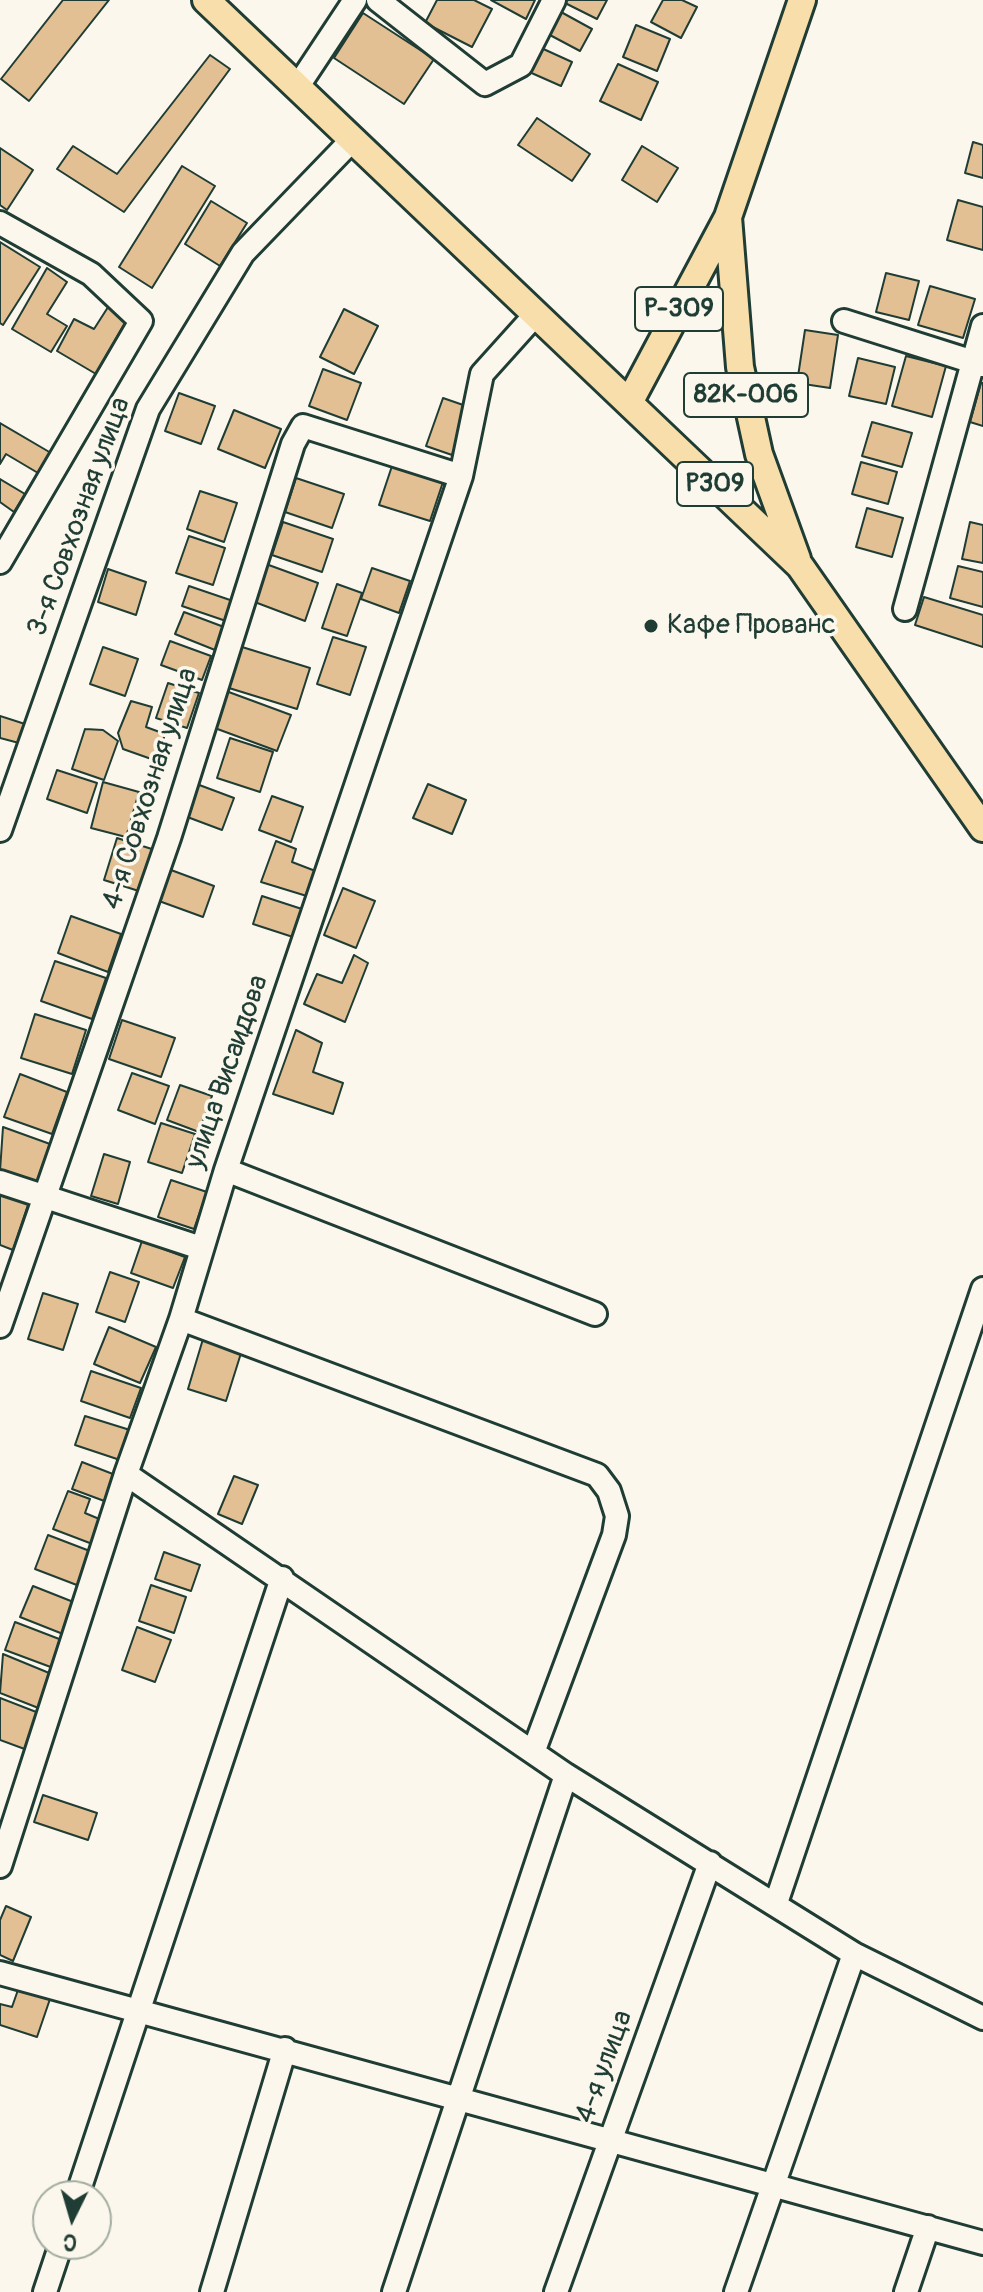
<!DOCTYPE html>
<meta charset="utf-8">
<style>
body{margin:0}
#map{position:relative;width:983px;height:2292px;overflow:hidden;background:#fbf7ec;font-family:Pangolin,sans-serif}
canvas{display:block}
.north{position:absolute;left:32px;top:2180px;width:80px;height:80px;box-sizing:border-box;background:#fbf7ec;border:2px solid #a3ada2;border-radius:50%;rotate:185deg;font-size:22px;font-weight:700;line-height:32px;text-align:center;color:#1f3d34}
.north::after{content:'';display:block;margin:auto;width:28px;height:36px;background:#1f3d34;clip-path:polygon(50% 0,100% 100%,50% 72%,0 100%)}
</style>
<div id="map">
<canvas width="983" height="2292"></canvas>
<div class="north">С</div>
</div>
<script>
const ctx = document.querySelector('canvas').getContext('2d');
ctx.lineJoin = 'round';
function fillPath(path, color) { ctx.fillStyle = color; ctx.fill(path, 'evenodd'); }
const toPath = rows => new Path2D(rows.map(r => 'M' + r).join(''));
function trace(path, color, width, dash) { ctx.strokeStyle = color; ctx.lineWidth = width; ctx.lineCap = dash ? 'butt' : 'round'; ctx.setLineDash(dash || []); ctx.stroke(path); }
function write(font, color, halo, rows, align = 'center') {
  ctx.font = font + ' Pangolin,sans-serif'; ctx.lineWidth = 7; ctx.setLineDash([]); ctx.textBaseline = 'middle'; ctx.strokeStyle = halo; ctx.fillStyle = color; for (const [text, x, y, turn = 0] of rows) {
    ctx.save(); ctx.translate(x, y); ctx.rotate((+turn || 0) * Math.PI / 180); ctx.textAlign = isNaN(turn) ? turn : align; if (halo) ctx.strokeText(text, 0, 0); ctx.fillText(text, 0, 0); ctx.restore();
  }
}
const building = toPath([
 [63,0,109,0,29,101,1,79,63,0],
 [437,0,474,0,492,9,472,47,425,23,437,0],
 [491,0,535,0,526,19,491,0],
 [567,0,607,0,597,19,565,3,567,0],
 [663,0,682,0,697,7,681,38,651,22,663,0],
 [561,12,592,29,580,51,548,34,561,12],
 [363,13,434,59,404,104,334,58,363,13],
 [636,25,670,39,657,71,623,57,636,25],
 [539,47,572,62,561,86,527,71,539,47],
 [210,55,230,69,124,212,57,169,73,146,117,174,210,55],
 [618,64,658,82,641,120,600,101,618,64],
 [537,118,590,154,572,181,518,145,537,118],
 [973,142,983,145,983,178,965,173,973,142],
 [642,146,678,168,657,202,622,180,642,146],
 [0,148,33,170,7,210,0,205,0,148],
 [182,166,215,186,152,288,119,267,182,166],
 [958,200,983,207,983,250,947,240,958,200],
 [211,201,247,223,220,266,185,244,211,201],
 [0,242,40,267,3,325,0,323,0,242],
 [47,268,67,282,47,314,67,326,51,352,12,329,47,268],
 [886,273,919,281,909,320,876,312,886,273],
 [930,286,975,299,963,338,918,325,930,286],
 [110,304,129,316,96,374,57,351,74,319,94,329,110,304],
 [344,309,378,326,354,374,320,357,344,309],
 [805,330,838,335,830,388,797,383,805,330],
 [906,356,946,366,932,417,892,406,906,356],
 [858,358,895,367,886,404,849,396,858,358],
 [323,369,361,383,347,420,309,406,323,369],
 [981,383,983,383,983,426,970,422,981,383],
 [179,393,215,406,201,444,165,431,179,393],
 [443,398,469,407,452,455,426,446,443,398],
 [234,410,281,429,265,468,218,449,234,410],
 [872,422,912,433,902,467,862,456,872,422],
 [0,423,51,453,38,473,6,454,0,464,0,423],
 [861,462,897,472,888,504,852,494,861,462],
 [392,466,443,482,430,521,379,505,392,466],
 [296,478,344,494,332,528,285,512,296,478],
 [0,479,25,494,14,512,0,502,0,479],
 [200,491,237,503,224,542,187,529,200,491],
 [867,508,903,518,892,557,856,547,867,508],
 [283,522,333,539,322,572,272,555,283,522],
 [970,522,983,525,983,563,962,559,970,522],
 [189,536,225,548,213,585,176,573,189,536],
 [266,564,318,583,305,621,252,601,266,564],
 [958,566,983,572,983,607,950,598,958,566],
 [372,568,410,581,399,613,361,599,372,568],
 [108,569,146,582,136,615,98,602,108,569],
 [337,584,362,593,347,636,322,628,337,584],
 [189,586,233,601,226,621,182,606,189,586],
 [924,597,983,615,983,647,915,625,924,597],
 [184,612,224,627,215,650,175,634,184,612],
 [333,637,366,647,350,695,317,684,333,637],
 [170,641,211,656,202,680,161,665,170,641],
 [103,647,138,659,125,696,90,684,103,647],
 [242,647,310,668,297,709,229,688,242,647],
 [168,683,199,693,187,728,156,718,168,683],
 [226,691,291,715,277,751,212,727,226,691],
 [131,701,152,707,146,727,165,734,157,761,123,749,118,733,131,701],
 [0,716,25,724,19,743,0,738,0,716],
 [85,729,103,730,118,741,104,780,72,769,85,729],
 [230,738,273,752,260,792,217,778,230,738],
 [57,770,97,783,87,813,47,799,57,770],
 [103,782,139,792,126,837,91,828,103,782],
 [194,783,234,798,222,830,182,815,194,783],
 [428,784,466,800,452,834,413,818,428,784],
 [272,796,303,807,291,842,259,830,272,796],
 [117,838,155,850,142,892,104,880,117,838],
 [276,841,296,849,292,862,318,872,310,897,261,882,276,841],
 [171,870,214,886,203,917,159,901,171,870],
 [343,888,375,901,356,948,324,935,343,888],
 [262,896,305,910,296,938,253,924,262,896],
 [71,916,121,934,108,972,58,953,71,916],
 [354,955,368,963,345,1022,304,1004,317,974,342,983,354,955],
 [55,961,106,978,92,1019,41,1001,55,961],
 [35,1014,86,1030,72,1074,21,1058,35,1014],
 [122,1020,175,1038,161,1077,109,1059,122,1020],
 [296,1030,322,1043,313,1072,343,1083,333,1114,273,1094,296,1030],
 [132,1073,169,1086,155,1124,118,1110,132,1073],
 [20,1074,67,1092,52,1134,4,1117,20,1074],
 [180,1085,212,1096,199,1132,167,1120,180,1085],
 [161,1123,195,1134,182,1173,148,1162,161,1123],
 [3,1127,50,1144,36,1184,0,1171,3,1127],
 [104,1154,130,1162,118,1204,91,1196,104,1154],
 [171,1180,207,1192,194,1229,158,1217,171,1180],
 [0,1193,29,1202,13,1250,0,1245,0,1193],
 [142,1241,185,1257,173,1288,131,1273,142,1241],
 [110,1272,139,1282,125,1322,96,1312,110,1272],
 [43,1293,78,1304,63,1350,28,1339,43,1293],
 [109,1327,156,1347,140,1383,94,1364,109,1327],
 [203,1339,242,1350,226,1401,188,1389,203,1339],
 [91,1371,141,1388,130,1418,81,1401,91,1371],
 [85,1416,130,1430,120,1460,75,1445,85,1416],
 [82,1462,118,1476,107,1502,72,1489,82,1462],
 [234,1476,258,1485,242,1524,218,1514,234,1476],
 [68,1491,90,1499,85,1513,104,1521,95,1545,53,1529,68,1491],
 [48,1535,95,1553,82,1587,35,1569,48,1535],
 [164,1552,200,1565,191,1591,155,1579,164,1552],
 [151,1585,186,1597,174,1633,139,1621,151,1585],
 [33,1586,81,1605,68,1636,20,1617,33,1586],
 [15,1622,67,1642,56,1669,5,1650,15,1622],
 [137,1627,171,1640,155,1682,122,1670,137,1627],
 [3,1654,54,1675,41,1709,0,1693,3,1654],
 [0,1698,44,1715,30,1751,0,1740,0,1698],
 [43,1795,97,1813,88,1840,34,1822,43,1795],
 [6,1906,31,1917,13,1961,0,1955,0,1920,6,1906],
 [19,1987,50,1999,37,2037,0,2025,0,2004,12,2007,19,1987]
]);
const minor = toPath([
 [378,0,485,84,521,65,554,0],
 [298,86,355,0],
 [0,223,91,274,141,321,0,562],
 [844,321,983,365],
 [905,609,983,326],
 [0,830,148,409,243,253,353,139],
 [226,1170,595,1314],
 [0,1182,201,1248],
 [181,1319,597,1475,609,1491,617,1516,614,1535,534,1750],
 [0,1326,169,838,293,444,303,426,461,476],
 [126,1474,566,1775,854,1954,983,2018],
 [0,1866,126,1474,181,1319,226,1170,461,476,482,374,536,314],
 [776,1903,983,1289],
 [0,1973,983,2243],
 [77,2196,282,1578],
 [45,2292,61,2244],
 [212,2292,285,2049],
 [394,2292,566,1775],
 [556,2292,710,1863],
 [736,2292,854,1954],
 [906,2292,928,2227]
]);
const major = toPath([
 [206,0,800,566,983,828],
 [728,217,740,367,759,454,797,559],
 [630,401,728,217,802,0]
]);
const markers = [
 [651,626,8,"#1f3d34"]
];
const shields = [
 [679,309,88],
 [746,395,124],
 [715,484,76]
];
const shieldNames = [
 ["Р-309",679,309],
 ["82К-006",746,395],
 ["Р309",715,484]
];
const streetNames = [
 ["3-я Совхозная улица",80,517,-70],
 ["4-я Совхозная улица",151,789,-72],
 ["улица Висаидова",228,1072,-71],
 ["4-я улица",605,2067,-70]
];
const poiNames = [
 ["Кафе Прованс",667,626]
];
fillPath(building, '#e3bf94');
trace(building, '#1f3d34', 2);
trace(minor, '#1f3d34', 28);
trace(major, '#1f3d34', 32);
trace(minor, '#fbf7ec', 22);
trace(major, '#f8deab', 26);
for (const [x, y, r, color] of markers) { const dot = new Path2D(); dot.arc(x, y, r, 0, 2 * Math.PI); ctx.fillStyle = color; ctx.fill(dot); trace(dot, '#fbf7ec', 3); }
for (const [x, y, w] of shields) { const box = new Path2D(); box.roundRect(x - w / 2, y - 22, w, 44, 6); ctx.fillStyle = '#fbf7ec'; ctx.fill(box); trace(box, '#1f3d34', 2); }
write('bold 26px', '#1f3d34', null, shieldNames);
write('28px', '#1f3d34', '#fbf7ec', streetNames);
write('28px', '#1f3d34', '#fbf7ec', poiNames, 'left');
</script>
